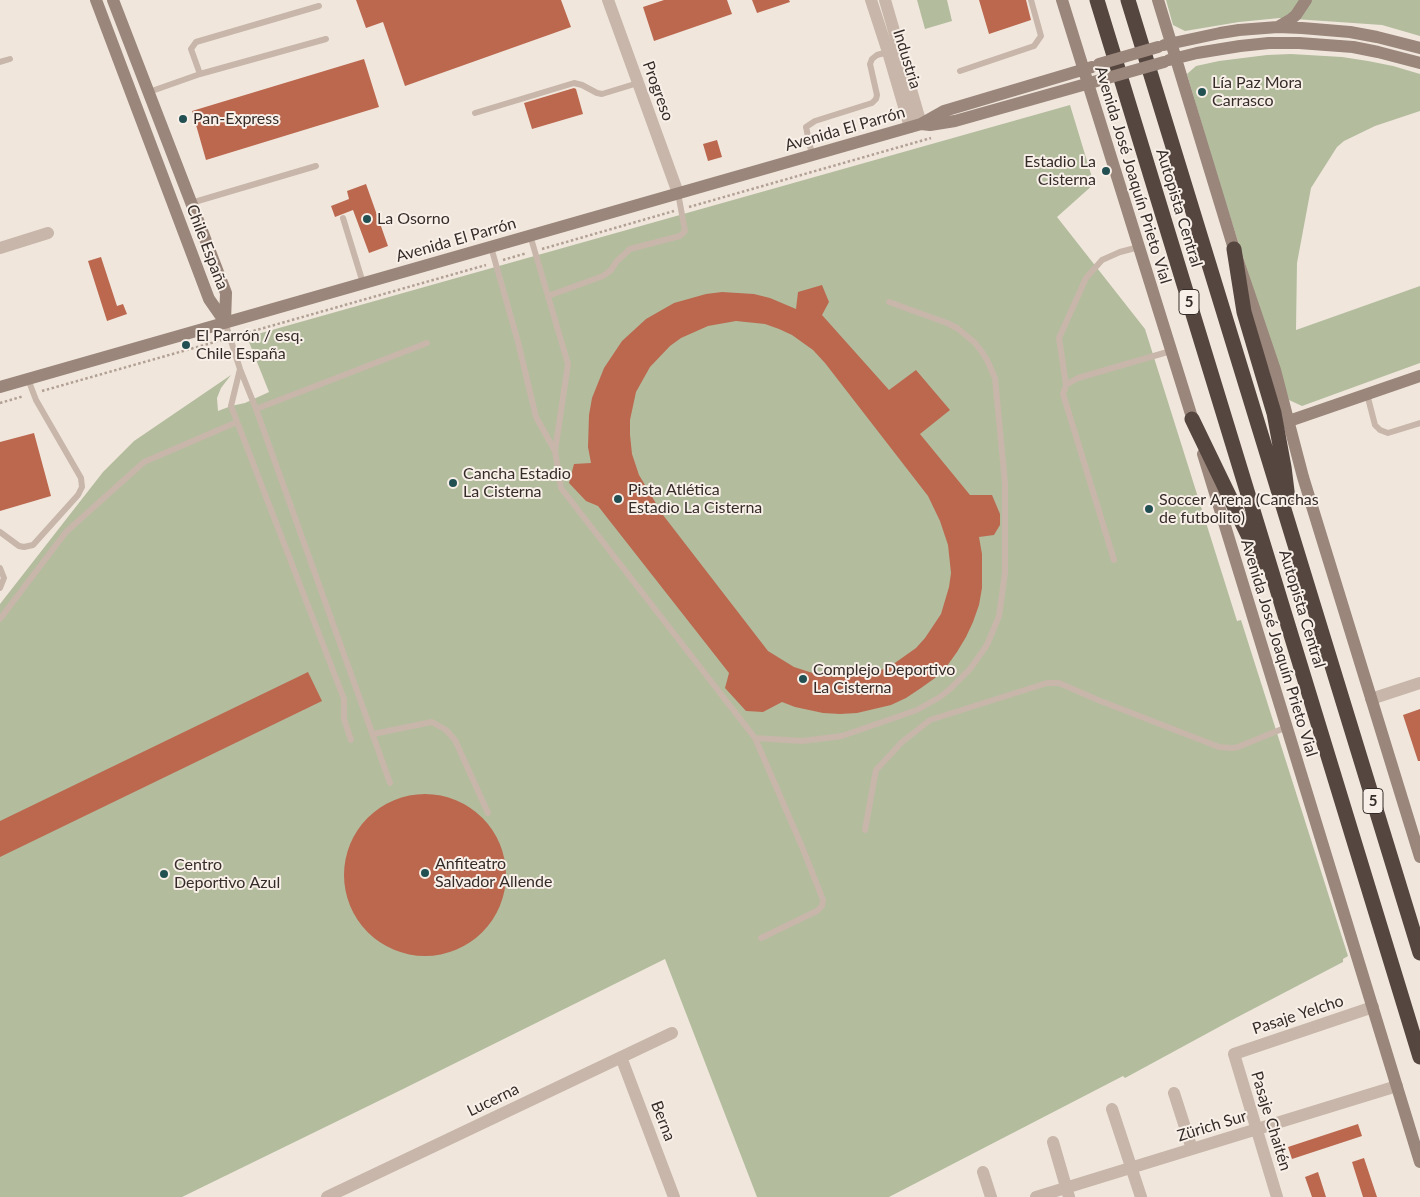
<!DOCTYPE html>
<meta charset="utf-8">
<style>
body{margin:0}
canvas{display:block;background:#f0e6dc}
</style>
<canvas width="1420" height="1197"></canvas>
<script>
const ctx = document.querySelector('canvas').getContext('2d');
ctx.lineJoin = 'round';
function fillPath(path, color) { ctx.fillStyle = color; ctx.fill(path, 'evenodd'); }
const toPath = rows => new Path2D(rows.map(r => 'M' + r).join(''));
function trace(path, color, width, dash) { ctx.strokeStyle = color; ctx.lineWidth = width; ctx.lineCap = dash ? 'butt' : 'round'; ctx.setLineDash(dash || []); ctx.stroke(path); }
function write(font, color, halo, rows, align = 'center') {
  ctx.font = font + ' Lato,sans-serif'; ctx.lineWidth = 4; ctx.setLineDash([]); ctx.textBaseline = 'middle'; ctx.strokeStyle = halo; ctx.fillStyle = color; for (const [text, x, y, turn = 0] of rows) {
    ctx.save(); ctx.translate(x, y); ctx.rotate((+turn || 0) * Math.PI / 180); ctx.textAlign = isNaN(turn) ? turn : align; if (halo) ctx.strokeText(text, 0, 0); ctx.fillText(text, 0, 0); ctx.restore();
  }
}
const green = toPath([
 [917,0,947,0,952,21,925,29],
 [1166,0,1420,0,1420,36,1382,25,1280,18,1239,22,1185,31,1173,25],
 [1291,54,1342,57,1368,61,1393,66,1420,74,1420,111,1375,126,1344,141,1337,147,1311,188,1297,263,1296,330,1420,286,1420,363,1302,406,1289,400,1219,182,1187,74,1196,66,1219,61,1267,55],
 [1070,105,1094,184,1057,217,1145,329,1237,621,1241,620,1348,956,1343,959,1343,962,1230,1021,1125,1078,1123,1076,889,1197,757,1197,665,959,399,1091,182,1197,0,1197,0,604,103,472,134,441,231,375,221,388,217,398,218,411,231,406,245,403,269,392,247,337]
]);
const building = toPath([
 [356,0,561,0,571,27,405,86,383,22,366,28],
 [664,0,727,0,732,14,654,41,643,7],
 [752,0,789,0,790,2,757,13],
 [979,0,1026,0,1031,20,989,34],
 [364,59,379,107,206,160,192,111],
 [574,88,576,89,583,114,532,129,524,103],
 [717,140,722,157,708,161,703,144],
 [366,184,388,246,369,253,353,210,335,217,331,206,349,199,347,191],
 [101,257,117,306,123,304,127,314,107,321,88,261],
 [822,285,829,302,822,315,889,390,916,370,950,410,920,434,970,495,992,495,1000,514,1000,525,994,535,979,537,982,554,982,588,979,605,973,622,966,637,957,652,947,666,935,678,921,688,906,698,891,705,857,713,840,714,823,713,795,707,782,702,763,712,746,711,725,688,729,673,598,506,586,501,569,483,574,464,591,463,588,447,589,415,592,398,604,368,622,341,646,319,674,303,706,294,722,292,754,294,770,298,796,309,798,292],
 [736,321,765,324,779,329,792,335,813,350,825,363,928,496,940,521,948,545,951,573,949,587,941,614,925,638,916,648,892,665,879,671,850,677,822,676,794,667,768,651,663,515,639,475,632,454,630,435,630,420,636,392,650,367,670,346,681,338,708,326],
 [34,433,51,496,0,511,0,442],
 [308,672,322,701,0,857,0,821],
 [1420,709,1420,761,1418,761,1403,715],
 '344 875a81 81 0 1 1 162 0a81 81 0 1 1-162 0Z',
 [1358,1124,1362,1136,1292,1159,1288,1147],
 [1364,1158,1377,1197,1363,1197,1352,1162],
 [1318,1172,1326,1197,1312,1197,1305,1177]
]);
const path = toPath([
 [689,207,931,138],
 [542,249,674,211],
 [503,260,527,253],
 [239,335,486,265],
 [42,391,222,340],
 [0,403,24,396]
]);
const lane = toPath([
 [0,62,10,59],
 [960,71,1034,46,1041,36,1031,0],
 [200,74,191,49,196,42,319,6],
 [149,92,200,74,326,39],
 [475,113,574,83,582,85,597,93,602,94,638,83],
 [812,155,806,127,815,121,872,103,876,99,877,95,870,64,872,59,877,55,888,52],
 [191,203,316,166],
 [343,218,363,283],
 [530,235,568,364,555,451,561,488,755,738,802,741,842,736,917,710,940,697,950,689,970,669,987,645,999,616,1005,573,1005,483,995,378,987,360,982,352,975,343,957,328,947,323,889,302],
 [491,247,518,342,536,417,555,451],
 [548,296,603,276,611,270,617,261,630,249,680,236,685,231,678,193],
 [225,322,240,369,256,409,390,783],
 [240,369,231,406,344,699,344,719,351,740],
 [1066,385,1059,338,1086,278,1102,260,1120,252,1139,247],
 [1367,394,1375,425,1380,430,1388,433,1420,423],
 [256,409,427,343],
 [0,532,19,546,24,547,33,545,78,495,82,487,81,478,36,400,28,379],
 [1114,560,1063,394,1066,385,1078,378,1171,351],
 [0,568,4,578,0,588],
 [0,619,66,532,144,462,237,422],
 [373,734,432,722,446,730,455,740,488,813],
 [755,738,803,849,823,900,822,906,817,911,761,938],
 [865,830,876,770,902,742,930,720,1047,683,1059,683,1098,700,1219,747,1232,748,1238,747,1287,727]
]);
const street = toPath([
 [608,0,678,193],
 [871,0,888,52,910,127],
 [885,0,921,124],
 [0,248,48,233],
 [1371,699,1420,683],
 [621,1057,674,1197],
 [1174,1093,1192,1149],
 [1112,1109,1141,1197],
 [1053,1142,1069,1197],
 [983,1172,991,1197],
 [327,1197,672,1033],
 [1036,1197,1397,1086],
 [1277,1197,1234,1054,1373,1007]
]);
const secondary = toPath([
 [96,0,209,299,225,322],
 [113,0,226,293,225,322],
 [1062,0,1195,427],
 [1158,0,1234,249,1275,370,1303,477,1420,857],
 [1278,27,1290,20,1296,15,1306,0],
 [1164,45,1220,33,1239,30,1278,27,1302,28,1350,32,1377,37,1420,48],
 [1169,60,1197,53,1240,46,1269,43,1299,43,1353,47,1378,52,1420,63],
 [921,124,930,125,955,121,1104,79],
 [0,387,921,124,944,111,1092,67],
 [1289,421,1420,376],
 [1203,454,1420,1162]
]);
const highway = toPath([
 [1097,0,1420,1057],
 [1128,0,1420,953],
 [1234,249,1244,312,1274,413,1284,467,1288,499],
 [1192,419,1261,562]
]);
const secondaryBridge = toPath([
 [1099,64,1158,47],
 [1104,79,1164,62]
]);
const markers = [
 [1202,92,5,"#225052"],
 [183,119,5,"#225052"],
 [1106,171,5,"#225052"],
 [367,219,5,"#225052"],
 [186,345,5,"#225052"],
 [453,483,5,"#225052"],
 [618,499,5,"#225052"],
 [1149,509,5,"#225052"],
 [803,679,5,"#225052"],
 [425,873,5,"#225052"],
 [164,874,5,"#225052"]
];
const shields = [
 [1189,302,20],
 [1373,801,20]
];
const shieldNames = [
 ["5",1189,302],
 ["5",1373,801]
];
const streetNames = [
 ["Industria",907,59,73],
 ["Progreso",658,91,70],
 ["Avenida El Parrón",845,129,-16],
 ["Avenida José Joaquín Prieto Vial",1133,175,73],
 ["Autopista Central",1179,208,73],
 ["Avenida El Parrón",456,240,-16],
 ["Chile España",207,247,69],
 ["Autopista Central",1302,609,73],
 ["Avenida José Joaquín Prieto Vial",1279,648,73],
 ["Pasaje Yelcho",1298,1015,-18],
 ["Lucerna",493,1100,-26],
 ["Berna",663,1121,69],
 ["Pasaje Chaitén",1271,1121,73],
 ["Zürich Sur",1212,1126,-17]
];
const poiNames = [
 ["Lía Paz Mora",1212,83],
 ["Carrasco",1212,101],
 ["Pan-Express",193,119],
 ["Estadio La",1096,162,"right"],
 ["Cisterna",1096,180,"right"],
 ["La Osorno",377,219],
 ["El Parrón / esq.",196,336],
 ["Chile España",196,354],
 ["Cancha Estadio",463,474],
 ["La Cisterna",463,492],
 ["Pista Atlética",628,490],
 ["Estadio La Cisterna",628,508],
 ["Soccer Arena (Canchas",1159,500],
 ["de futbolito)",1159,518],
 ["Complejo Deportivo",813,670],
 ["La Cisterna",813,688],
 ["Anfiteatro",435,864],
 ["Salvador Allende",435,882],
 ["Centro",174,865],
 ["Deportivo Azul",174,883]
];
fillPath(green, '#b3bd9e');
fillPath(building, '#bb684f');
trace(path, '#b2a094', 2.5, [2.5, 2.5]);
trace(lane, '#c7b6a9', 6);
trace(street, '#c7b6a9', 12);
trace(secondary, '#9a867b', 12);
trace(highway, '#554640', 15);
trace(secondaryBridge, '#9a867b', 12);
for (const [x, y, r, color] of markers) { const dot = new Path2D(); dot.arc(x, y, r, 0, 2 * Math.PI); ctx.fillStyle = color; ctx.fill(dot); trace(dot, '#f8f0e8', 2); }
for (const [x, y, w] of shields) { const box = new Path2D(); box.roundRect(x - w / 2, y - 12.5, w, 25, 4); ctx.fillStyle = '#f8f0e8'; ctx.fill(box); trace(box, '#352c29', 1); }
write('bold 15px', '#352c29', null, shieldNames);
write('16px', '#352c29', '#f8f0e8', streetNames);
write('16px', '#352c29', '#f8f0e8', poiNames, 'left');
</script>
